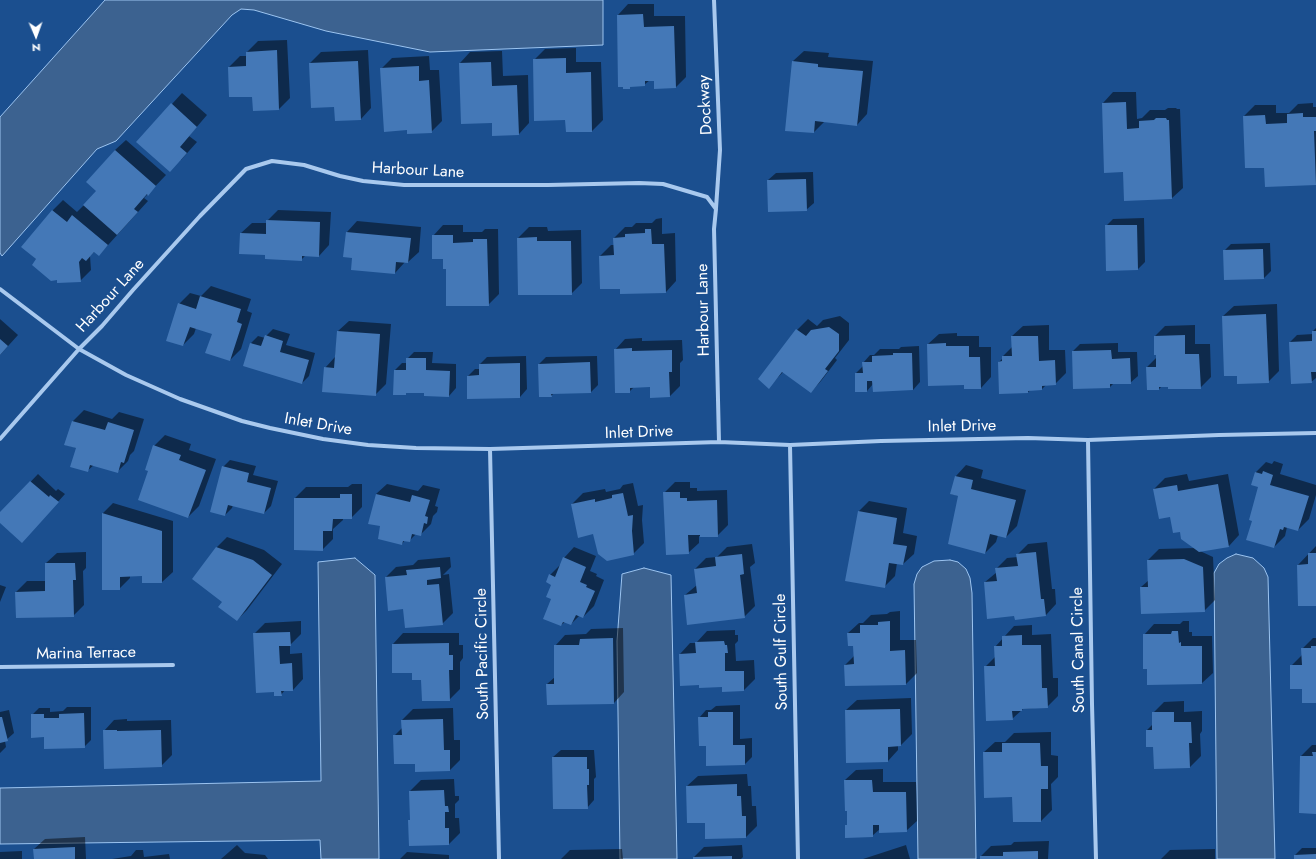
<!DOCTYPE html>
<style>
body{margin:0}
#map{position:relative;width:1316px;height:859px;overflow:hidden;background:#1b4f8f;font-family:Jost,sans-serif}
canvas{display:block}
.north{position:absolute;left:16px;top:16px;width:40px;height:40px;-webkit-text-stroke:3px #1b4f8f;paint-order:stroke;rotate:178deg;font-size:11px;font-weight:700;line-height:16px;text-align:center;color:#fff}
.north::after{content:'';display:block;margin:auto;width:14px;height:18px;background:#fff;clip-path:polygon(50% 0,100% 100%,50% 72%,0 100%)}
</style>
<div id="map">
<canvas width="1316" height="859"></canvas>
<div class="north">N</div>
</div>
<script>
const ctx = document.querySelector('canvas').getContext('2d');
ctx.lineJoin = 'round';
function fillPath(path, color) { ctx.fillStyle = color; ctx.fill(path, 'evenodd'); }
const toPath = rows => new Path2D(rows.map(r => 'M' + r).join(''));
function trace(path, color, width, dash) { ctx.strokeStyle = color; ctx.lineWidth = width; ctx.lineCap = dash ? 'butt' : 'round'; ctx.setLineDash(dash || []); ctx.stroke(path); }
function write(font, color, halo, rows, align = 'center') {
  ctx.font = font + ' Jost,sans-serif'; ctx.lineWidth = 3.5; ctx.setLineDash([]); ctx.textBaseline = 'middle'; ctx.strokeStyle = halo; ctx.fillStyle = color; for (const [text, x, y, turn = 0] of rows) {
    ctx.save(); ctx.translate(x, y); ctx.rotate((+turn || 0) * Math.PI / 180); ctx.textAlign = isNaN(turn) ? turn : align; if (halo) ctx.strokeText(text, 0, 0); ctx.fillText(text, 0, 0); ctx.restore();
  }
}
const water = toPath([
 [105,0,603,0,603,45,430,52,326,31,254,10,241,9,232,15,116,141,97,149,2,256,0,253,0,117,105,0],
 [1236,554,1253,558,1264,568,1268,577,1275,859,1217,859,1214,573,1219,564,1227,558,1236,554],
 [355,558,375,575,379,859,321,859,320,840,0,844,0,788,321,781,318,562,355,558],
 [950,560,958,562,966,569,970,578,972,593,976,859,918,859,914,584,917,574,922,567,934,561,950,560],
 [644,568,671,575,677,859,620,859,617,641,622,574,644,568]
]);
const shadow = toPath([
 [628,4,654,4,654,16,685,16,686,77,676,87,655,80,650,80,644,85,631,86,629,88,619,86,618,15],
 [287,40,290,98,279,109,253,96,229,67,240,56,247,56,247,52,258,41],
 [576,48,576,62,601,62,603,120,592,131,566,119,534,60,545,49],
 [368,50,371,108,361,119,335,106,310,63,321,52],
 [502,51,503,76,528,75,529,123,519,134,493,122,460,63,470,52],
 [804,51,829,53,828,57,873,61,867,114,857,125,825,121,814,132,793,61],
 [429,56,430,70,439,70,442,121,431,132,407,129,381,69,392,58],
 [1113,92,1136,92,1137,119,1142,118,1150,110,1165,110,1168,108,1176,108,1177,109,1180,109,1183,188,1172,198,1103,103],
 [182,93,207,115,189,136,197,142,181,160,172,104],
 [1313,103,1313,107,1316,107,1316,184,1265,167,1244,116,1255,105,1276,105,1276,113,1289,113,1298,104],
 [126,140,166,175,144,198,148,201,109,244,99,255,95,251,90,256,91,270,80,281,58,279,23,247,53,210,63,200,77,212,98,191,115,150],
 [813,172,814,203,806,210,768,180,776,173],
 [278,210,331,212,329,245,319,256,305,256,301,260,266,254,241,233,252,223,267,223,267,221],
 [662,218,662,234,675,233,676,281,666,292,620,288,600,256,611,245,614,245,614,238,625,227,632,227,636,223,652,223,656,219],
 [1144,218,1145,262,1138,269,1106,226,1113,219],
 [357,221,421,227,419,252,408,262,405,262,395,273,353,257,347,232],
 [443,225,463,225,463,232,482,232,485,229,498,229,499,294,488,305,447,268,433,236],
 [529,227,547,227,548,231,581,230,582,283,571,294,518,238],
 [1270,243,1271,271,1264,278,1225,279,1224,251,1231,244],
 [211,286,251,299,247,311,252,313,241,349,230,360,213,333,196,328,194,334,183,345,179,304,190,293,201,296],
 [1277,304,1279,371,1268,382,1238,375,1223,316,1234,306],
 [840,316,849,323,849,340,835,358,837,360,821,381,811,392,783,372,769,387,797,330,808,319,817,326,823,320],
 [0,319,18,335,0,355],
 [349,321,391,324,386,384,375,395,325,368,335,357,338,331],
 [1049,325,1049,350,1065,350,1066,373,1055,384,1047,384,1042,389,1031,390,1028,392,999,362,1003,358,1003,356,1013,346,1012,336,1023,326],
 [1195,325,1195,344,1210,344,1211,377,1200,388,1169,385,1162,386,1159,389,1147,367,1157,357,1155,336,1165,326],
 [1316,328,1316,378,1311,382,1290,342,1297,335,1313,334,1313,331],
 [273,329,290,334,286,345,315,353,309,376,302,383,251,343,258,336,265,338,266,336],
 [957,333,957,336,979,336,979,347,991,347,991,377,981,388,965,384,928,344,939,334],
 [642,338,642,341,682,340,683,360,680,363,680,386,670,396,651,386,634,387,629,392,615,350,625,339],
 [1118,343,1118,352,1137,352,1138,376,1130,383,1114,383,1110,387,1073,351,1080,344],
 [919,346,920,382,913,390,873,384,867,391,856,373,863,366,863,363,870,355,874,355,880,349,899,349,901,347],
 [414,352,433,352,432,363,456,364,456,388,449,396,425,392,407,392,405,394,395,370,402,363,407,363,407,359],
 [526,356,527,389,520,397,468,376,475,369,480,369,480,364,487,357],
 [597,356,598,385,591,392,554,393,551,396,539,364,546,357],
 [84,410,112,419,119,412,144,419,134,451,130,455,128,461,117,472,94,465,87,471,77,448,66,445,73,421],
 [165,435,191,444,189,450,216,459,199,506,188,517,149,470,154,446],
 [230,460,256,466,253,475,278,481,271,506,264,513,233,505,232,508,225,515,223,467],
 [1274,461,1283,464,1280,474,1316,485,1316,495,1309,519,1298,530,1287,527,1285,536,1274,547,1253,520,1259,486,1255,473,1266,462,1272,464],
 [966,465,983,470,981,478,1026,490,1017,526,1006,537,998,535,996,542,985,553,959,496,951,494,956,476],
 [38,474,56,491,58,489,65,494,29,534,0,522,0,514],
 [1187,474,1189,481,1228,474,1239,535,1229,546,1200,551,1213,557,1215,600,1204,611,1141,587,1149,580,1148,560,1159,549,1196,548,1181,531,1154,489,1165,478],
 [675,482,690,482,690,488,697,488,697,491,727,490,728,525,717,536,699,536,699,543,688,553,664,493],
 [633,483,638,506,643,505,642,520,644,543,633,554,594,533,572,504,583,493,605,489,606,492,620,489,623,485],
 [352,484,362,484,362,507,351,518,343,518,343,520,333,529,333,539,322,550,295,498,306,487,348,487],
 [387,484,418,491,423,485,440,489,435,506,438,507,437,512,433,516,431,524,420,535,416,534,409,541,405,540,402,544,382,526,376,494],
 [869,501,907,508,903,533,917,536,914,554,903,564,897,563,895,576,884,587,859,511],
 [113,503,173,521,173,572,162,582,143,575,130,575,130,578,119,589,103,589,103,513],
 [227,537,264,550,282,564,247,610,237,620,223,601,216,548],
 [1047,542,1052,589,1055,589,1056,604,1046,615,1015,615,985,582,997,572,996,569,1007,558,1018,557,1017,555,1028,544],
 [752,544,755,563,750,567,755,606,744,617,685,595,697,585,695,569,706,558,717,557,727,547],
 [1316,546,1316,605,1298,565],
 [574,547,596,556,590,571,597,574,596,576,604,580,594,606,583,617,580,615,571,624,565,622,561,625,552,598,553,584,550,575,561,564,564,558],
 [86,552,86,568,83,571,84,605,73,616,16,592,27,581,46,581,46,563,57,553],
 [450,557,451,567,443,575,449,574,453,613,442,624,404,608,386,577,396,567,413,565,418,560],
 [0,585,6,587,0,602],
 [900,611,900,640,916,640,917,673,906,684,845,665,854,656,854,645,848,633,859,623,863,623,871,615,887,614,890,612],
 [301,621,301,634,290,645,290,654,302,653,303,679,293,690,285,690,281,695,254,634,265,623],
 [1183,621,1189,621,1189,632,1192,632,1192,636,1212,636,1213,673,1202,683,1148,684,1148,668,1144,635,1154,624,1180,624],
 [1032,625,1032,635,1051,634,1053,678,1058,678,1058,696,1047,707,1023,709,1012,719,985,667,995,657,995,647,1014,626],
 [623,628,624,692,614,703,547,684,555,677,555,646,565,635,586,634,591,629],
 [735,630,735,635,738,635,738,641,735,644,736,661,754,660,755,679,744,690,723,686,700,684,680,654,690,643,696,643,707,631],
 [403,633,459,633,459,645,463,645,463,658,460,662,460,689,449,700,413,672,393,644],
 [1313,638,1316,638,1316,702,1303,688,1291,666,1302,655,1302,649],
 [911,698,912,734,901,745,898,745,898,750,888,761,846,710,857,700],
 [1184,701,1184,712,1202,711,1202,731,1200,734,1201,756,1190,767,1147,730,1153,724,1153,713,1164,702],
 [740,705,740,739,752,738,752,757,745,764,707,745,699,718,706,710,711,710,716,706],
 [67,707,91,707,91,740,84,747,45,736,32,715,39,708,50,708,50,712,63,711],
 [453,708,454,740,460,740,460,760,450,770,416,763,394,736,403,727,402,720,413,709],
 [9,710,14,733,5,741,6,747,0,753,0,712],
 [127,719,127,721,171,720,172,755,161,766,104,731,114,720],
 [1051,732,1051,755,1058,756,1058,777,1051,784,1052,810,1041,821,1013,796,984,752,995,742,1005,742,1014,733],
 [1312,745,1316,745,1316,813,1301,756],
 [561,750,594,750,596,777,594,779,594,800,587,808,553,757],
 [883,769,883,782,916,782,917,821,906,831,880,829,872,836,846,826,848,824,845,780,856,770],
 [747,774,748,786,751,786,752,806,756,806,757,826,746,837,706,822,687,786,698,776],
 [454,779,455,796,459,796,459,800,455,804,455,818,459,818,460,833,449,844,410,845,410,791,421,780],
 [85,837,86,859,35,859,34,849,45,839],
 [1049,841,1048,859,981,859,981,856,991,846,1011,845,1014,842],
 [237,845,245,853,265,855,268,859,221,859],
 [742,845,743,857,741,859,694,859,694,857,704,847],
 [906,845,910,859,862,859,863,859],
 [1302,848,1316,848,1316,859,1295,859,1295,855],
 [622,849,623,859,561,859,570,850],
 [1215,849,1215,859,1161,859,1170,850],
 [136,850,143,850,144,857,169,854,170,859,112,859,131,856],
 [22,851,22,859,0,859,0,852],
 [407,852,449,855,449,859,400,859]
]);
const building = toPath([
 [643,14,644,27,674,26,676,88,654,89,654,81,645,81,645,86,630,87,630,89,623,89,623,87,618,87,617,15],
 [277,50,279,110,253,111,252,97,229,97,228,67,246,66,246,52],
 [566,58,566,73,591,72,592,132,566,132,565,120,534,121,533,59],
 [358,61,361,120,335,121,334,107,311,108,309,63],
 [792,61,818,64,818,67,863,71,857,126,815,121,814,133,785,131],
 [491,62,492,86,517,85,519,135,492,136,492,123,461,124,459,63],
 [419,66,419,81,429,80,432,133,407,134,407,130,384,132,380,68],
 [1126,102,1127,129,1139,128,1139,121,1154,120,1156,118,1166,118,1167,120,1169,120,1172,199,1124,201,1123,172,1104,173,1102,103],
 [171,103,197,127,180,147,187,153,170,172,136,142],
 [1303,113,1303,117,1316,117,1316,131,1314,131,1316,185,1265,187,1264,168,1245,168,1243,116,1265,115,1266,124,1287,123,1287,114],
 [115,150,156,186,148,196,147,194,134,209,138,212,117,235,83,205,96,191,86,182],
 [806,179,807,211,768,212,767,180],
 [52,210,67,222,72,215,108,245,99,256,94,252,86,261,82,258,79,262,81,282,57,283,57,280,51,281,32,265,36,259,21,247],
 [266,220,320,222,319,257,302,256,302,261,265,259,265,255,239,254,240,233,266,234],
 [1105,225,1137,225,1138,270,1106,271],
 [645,229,651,229,652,244,664,244,666,293,620,294,620,289,600,289,599,256,614,255,613,238,625,237,625,234,645,233],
 [346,232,411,238,408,263,396,262,395,274,351,270,352,258,343,257],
 [432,235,453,235,453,243,473,242,473,239,487,239,489,306,446,306,446,269,443,269,443,259,432,259],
 [537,237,537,241,571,241,572,295,518,295,517,238],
 [1263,249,1264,279,1224,280,1223,250],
 [200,296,241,309,237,322,242,324,230,361,205,353,212,334,190,327,183,346,166,341,178,303,196,309],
 [1266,314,1269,383,1237,384,1237,376,1224,376,1222,316],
 [829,327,839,334,839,351,825,369,828,371,811,393,782,372,769,389,758,379,796,329,806,336,811,330],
 [337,331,380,334,376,396,322,392,324,367,334,368],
 [1312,331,1316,331,1316,372,1311,372,1312,383,1291,384,1289,342,1312,341],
 [265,335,283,341,280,352,309,360,302,384,243,366,250,343,261,346],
 [1185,335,1185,354,1199,354,1201,389,1168,389,1168,387,1159,387,1159,390,1147,390,1146,367,1156,367,1156,355,1154,355,1154,336],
 [1011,336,1038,336,1039,361,1055,360,1056,385,1042,386,1042,390,1028,391,1028,393,999,394,998,362,1002,361,1002,356,1012,356],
 [0,339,8,346,0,355],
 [946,343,946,346,969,346,969,357,980,357,981,389,964,389,964,385,928,386,927,344],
 [632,348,632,351,672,350,672,372,669,372,670,397,650,398,650,387,630,388,630,393,615,393,614,349],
 [1111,350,1112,359,1130,358,1131,384,1110,384,1110,388,1073,389,1072,351],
 [893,353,912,353,913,390,873,392,872,381,867,381,867,392,855,392,855,373,863,373,862,362,872,362,872,356,893,355],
 [406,358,426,358,426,370,450,371,449,397,424,396,424,393,406,393,406,395,393,395,394,370,406,370],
 [590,362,591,393,551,394,552,397,539,397,538,364],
 [520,363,520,398,467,399,467,376,479,375,479,364],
 [72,421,105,430,108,422,134,430,124,463,121,462,118,473,90,465,88,472,70,467,76,448,64,445],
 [153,445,181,455,179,460,206,470,188,518,138,500,148,471,145,470],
 [222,466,249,473,247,482,271,488,264,514,228,505,225,516,210,512],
 [1263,471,1273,475,1270,485,1309,496,1298,531,1284,527,1283,530,1280,529,1274,548,1246,540,1252,521,1249,520,1258,487,1251,485,1255,472,1262,474],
 [955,476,973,480,971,489,1016,500,1006,538,990,534,985,554,948,544,958,496,950,494],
 [30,481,49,497,50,495,59,502,22,543,0,523,0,512],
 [1218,484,1229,547,1199,552,1181,539,1180,532,1173,533,1170,517,1159,519,1153,489,1177,485,1178,491],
 [663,492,680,492,680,498,687,498,687,501,717,500,718,537,700,537,700,535,688,535,689,554,666,555],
 [623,493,628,516,633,515,632,531,634,555,607,561,598,554,593,534,578,538,571,504,595,499,595,502,612,498,612,495],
 [340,494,352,494,352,519,333,519,332,531,323,531,323,551,294,550,294,498,340,498],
 [376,494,410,502,412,495,430,500,425,516,428,517,427,524,424,523,421,536,412,534,410,542,403,541,402,545,378,539,380,526,368,524],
 [858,511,897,518,893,544,907,546,903,565,889,563,885,588,845,581],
 [102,513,162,531,162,583,142,583,142,576,120,577,120,590,102,590],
 [216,547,253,560,272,575,237,621,218,607,222,602,192,579],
 [1036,552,1041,599,1044,599,1046,616,1015,620,1014,616,987,619,984,582,997,581,995,568,1018,566,1016,554],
 [1308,553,1316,553,1316,606,1298,606,1297,565,1308,564],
 [742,554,744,574,740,575,745,618,687,625,684,595,697,593,694,569,716,566,715,557],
 [563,557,586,567,580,582,587,585,586,587,595,591,583,618,576,615,571,625,563,622,561,626,543,619,551,599,546,597,551,585,546,582,549,574,555,577],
 [1184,559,1203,567,1205,612,1141,614,1140,587,1148,587,1147,560],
 [45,563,75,563,76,580,73,580,74,617,16,618,15,592,45,591],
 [440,567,441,578,427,580,427,585,439,584,443,625,405,628,403,609,388,611,385,577,407,575,406,570],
 [890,621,890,651,905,650,906,685,845,686,844,665,854,664,853,646,848,646,847,633,860,633,860,625,878,625,878,622],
 [1172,631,1178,631,1179,643,1181,642,1181,646,1202,646,1202,684,1147,685,1147,669,1143,669,1143,634,1171,634],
 [290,632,291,646,279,646,280,664,292,663,293,691,281,691,282,696,274,696,274,692,256,693,253,633],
 [1022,635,1022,645,1041,645,1042,688,1047,688,1048,708,1022,709,1022,711,1012,711,1013,720,986,721,984,666,995,666,994,646,1002,646,1002,636],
 [613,638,614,704,547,705,546,684,554,684,554,645,579,645,580,639],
 [724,641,725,645,727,645,728,653,725,653,725,671,744,671,744,691,722,692,722,687,699,688,699,685,680,686,679,654,696,653,695,642],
 [449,643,449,655,453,655,453,670,449,670,450,701,422,701,421,680,412,680,412,673,392,673,392,644],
 [1311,646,1316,646,1316,703,1302,703,1302,689,1290,689,1290,665,1302,665,1301,648,1311,648],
 [900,709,901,746,888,747,888,762,846,763,845,710],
 [708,712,733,712,733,745,745,745,745,765,706,766,706,746,699,746,698,717,708,717],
 [1152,712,1174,712,1174,722,1191,722,1192,743,1189,743,1190,768,1154,769,1153,747,1146,747,1146,730,1152,730],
 [84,713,85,748,44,749,44,737,31,738,31,714,44,714,44,718,59,718,59,714],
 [0,717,2,717,8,741,0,743],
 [443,719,444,750,450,750,450,771,415,772,415,764,394,764,393,735,402,735,401,720],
 [103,730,117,730,117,731,161,730,162,767,104,769],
 [1002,743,1040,743,1041,766,1048,766,1048,789,1041,789,1041,822,1013,822,1012,797,984,798,983,752,1002,752],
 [1312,752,1316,752,1316,814,1299,813,1300,756,1313,756],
 [552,757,587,757,587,769,589,769,589,785,587,785,588,809,553,809],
 [844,780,872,780,873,792,906,792,907,832,879,833,879,825,873,825,873,837,845,838,845,825,847,825,847,811,845,811],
 [737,784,737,796,741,796,742,816,746,816,746,838,705,839,705,823,687,823,686,786],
 [444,790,445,806,448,806,449,812,445,812,445,828,449,828,449,845,409,846,408,820,410,820,409,791],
 [75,847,75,859,34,859,33,849],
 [1038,851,1038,859,980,859,980,856,1003,856,1003,852],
 [1316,854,1316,859,1294,859,1294,855],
 [732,856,732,859,693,859,693,857]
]);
const street = toPath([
 [714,0,720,150,716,208],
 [0,289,79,349,126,375,180,399,242,421,270,428,323,439,368,445,416,448,490,449,719,442,790,445,881,441,1028,438,1088,440,1219,435,1316,433],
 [0,439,79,349,102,326,133,290,200,216,246,169,272,161,304,165,340,176,363,181,404,185,548,185,639,183,663,184,707,197,716,209,714,229,719,442],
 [1088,440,1092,704,1096,859],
 [790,445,798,859],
 [490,449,499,859],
 [0,667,173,665]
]);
const streetNames = [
 ["Dockway",706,105,-93],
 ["Harbour Lane",418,171,3],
 ["Harbour Lane",111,296,-48],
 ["Harbour Lane",704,310,-91],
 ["Inlet Drive",318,425,10],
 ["Inlet Drive",962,427,-1],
 ["Inlet Drive",639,433,-2],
 ["South Canal Circle",1079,650,-91],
 ["South Gulf Circle",782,652,-91],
 ["Marina Terrace",86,654,-1],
 ["South Pacific Circle",483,654,-91]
];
fillPath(water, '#3c6290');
trace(water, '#9cc4f0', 1);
fillPath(shadow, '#0007');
fillPath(building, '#4478b7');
trace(street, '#a9c9ee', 4);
write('16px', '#fff', '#1b4f8f', streetNames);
</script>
